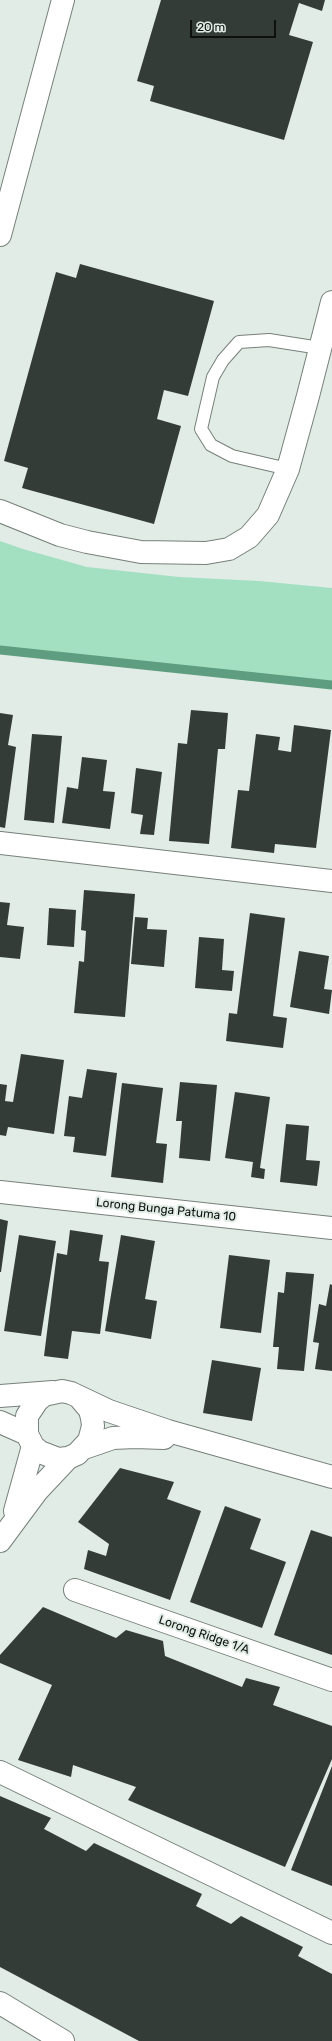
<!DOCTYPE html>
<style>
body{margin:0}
#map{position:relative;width:332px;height:2041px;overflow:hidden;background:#e1ece6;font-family:Rubik,sans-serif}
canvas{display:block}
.scale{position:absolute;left:190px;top:20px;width:86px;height:18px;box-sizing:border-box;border:2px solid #0d100e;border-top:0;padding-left:5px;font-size:12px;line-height:14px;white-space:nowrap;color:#0d100e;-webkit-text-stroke:3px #e1ece6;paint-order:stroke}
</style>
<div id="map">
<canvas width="332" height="2041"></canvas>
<div class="scale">20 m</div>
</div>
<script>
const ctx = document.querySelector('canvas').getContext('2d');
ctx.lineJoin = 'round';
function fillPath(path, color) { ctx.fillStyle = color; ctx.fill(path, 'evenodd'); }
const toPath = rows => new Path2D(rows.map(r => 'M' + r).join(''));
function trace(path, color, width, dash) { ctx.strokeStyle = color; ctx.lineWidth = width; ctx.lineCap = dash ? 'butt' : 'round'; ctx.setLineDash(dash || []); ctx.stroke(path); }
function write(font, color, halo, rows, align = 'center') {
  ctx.font = font + ' Rubik,sans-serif'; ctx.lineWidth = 4; ctx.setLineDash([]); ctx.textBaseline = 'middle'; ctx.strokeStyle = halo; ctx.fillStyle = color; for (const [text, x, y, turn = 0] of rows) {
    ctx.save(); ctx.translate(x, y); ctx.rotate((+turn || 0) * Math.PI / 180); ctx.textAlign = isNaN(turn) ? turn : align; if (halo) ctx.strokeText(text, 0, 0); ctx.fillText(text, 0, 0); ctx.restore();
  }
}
const green = toPath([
 [0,541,23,549,87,567,179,577,259,581,332,588,332,685,0,650]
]);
const stream = toPath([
 [0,650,332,685]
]);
const building = toPath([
 [161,0,325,0,322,11,299,3,289,35,313,42,284,140,150,101,154,86,137,81],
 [80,264,214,301,188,396,164,390,157,419,181,426,154,524,22,488,28,468,4,461,56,272,76,278],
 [191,710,228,713,225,749,218,749,209,844,169,841,178,743,187,744],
 [0,713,13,715,8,745,16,747,5,828,0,827],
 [294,725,331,730,316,848,275,844,274,853,231,848,238,790,249,791,256,734,280,737,278,750,291,752],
 [32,734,62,736,54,823,24,820],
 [82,757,107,760,103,791,115,792,110,829,62,823,67,787,78,789],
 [136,768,162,772,154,835,140,834,143,815,131,813],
 [84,890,135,894,125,1017,74,1013,79,961,84,962,86,931,81,930],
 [0,902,10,903,7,925,24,927,20,959,0,957],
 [49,908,76,910,74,947,47,945],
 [250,913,285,918,273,1016,287,1018,283,1048,226,1041,229,1013,237,1014],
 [135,917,148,918,147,929,167,930,164,967,131,964],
 [199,937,224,939,222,970,234,971,232,991,195,988],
 [299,951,329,956,324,989,332,990,329,1014,290,1007],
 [21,1054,64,1060,54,1134,8,1127,6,1136,0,1135,0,1084,7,1085,5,1101,13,1102],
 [87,1069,117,1073,106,1156,73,1152,75,1137,64,1136,69,1096,82,1098],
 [180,1082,217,1085,210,1161,179,1158,182,1121,176,1121],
 [122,1083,163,1088,156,1143,167,1144,163,1183,111,1177],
 [235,1092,270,1097,260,1168,265,1169,264,1179,251,1177,253,1162,225,1158],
 [286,1124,309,1126,306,1160,320,1161,317,1186,280,1182],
 [0,1219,8,1221,1,1272,0,1272],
 [70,1230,103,1235,99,1261,109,1262,100,1334,72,1331,68,1359,44,1356,57,1253,67,1255],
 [19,1235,56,1241,41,1336,4,1331],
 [121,1235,155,1241,145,1299,157,1301,151,1339,105,1331],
 [229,1255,270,1260,261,1333,220,1328],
 [286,1272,314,1274,304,1371,277,1369,279,1347,273,1347,278,1292,284,1293],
 [330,1284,332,1285,332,1371,315,1369,319,1343,313,1342,319,1304,326,1306],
 [212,1360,261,1368,252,1421,203,1413],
 [120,1468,174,1482,167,1499,201,1511,170,1600,84,1569,88,1550,106,1556,109,1544,78,1522],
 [225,1506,261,1519,250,1549,286,1562,262,1628,190,1602],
 [311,1530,332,1537,332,1655,274,1635],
 [43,1607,116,1638,126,1630,163,1641,165,1656,242,1687,246,1678,280,1687,273,1705,332,1726,332,1759,285,1867,128,1800,136,1787,73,1765,71,1777,18,1760,52,1685,0,1663,0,1655],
 [332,1766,332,1886,291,1870],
 [0,1796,51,1818,44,1829,86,1851,94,1843,202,1894,196,1906,231,1924,241,1916,303,1947,298,1956,332,1974,332,2041,139,2041,0,1967]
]);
const lane = toPath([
 [288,469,232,456,211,445,201,429,213,377,223,360,239,342,269,340,320,348]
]);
const street = toPath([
 [0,235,63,0],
 [0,511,60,535,87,542,141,552,206,553,229,549,249,537,268,515,288,469,308,396,332,302],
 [0,843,332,881],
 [0,1192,332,1228],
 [75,1590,332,1680],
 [0,1772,332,1933],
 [0,2003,63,2041]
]);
const secondary = toPath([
 [0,1396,53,1392],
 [79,1397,90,1410,92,1418,93,1426,89,1441,77,1454,68,1458,58,1459,40,1452,33,1446,27,1434,27,1416,37,1401,44,1395,62,1391,71,1393,109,1411,168,1431,332,1477],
 [0,1422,27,1434],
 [84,1448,113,1438,135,1437,164,1438],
 [15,1511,33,1446],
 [0,1541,37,1491,68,1458]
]);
const streetNames = [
 ["Lorong Bunga Patuma 10",166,1210,6],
 ["Lorong Ridge 1/A",204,1635,19]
];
fillPath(green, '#a3e0c2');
trace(stream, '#5e9d7f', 9);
fillPath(building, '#343c38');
trace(lane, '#77807b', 14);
trace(street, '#77807b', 24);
trace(secondary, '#77807b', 24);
trace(lane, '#fff', 12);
trace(street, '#fff', 22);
trace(secondary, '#fff', 22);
write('12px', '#0d100e', '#e1ece6', streetNames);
</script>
